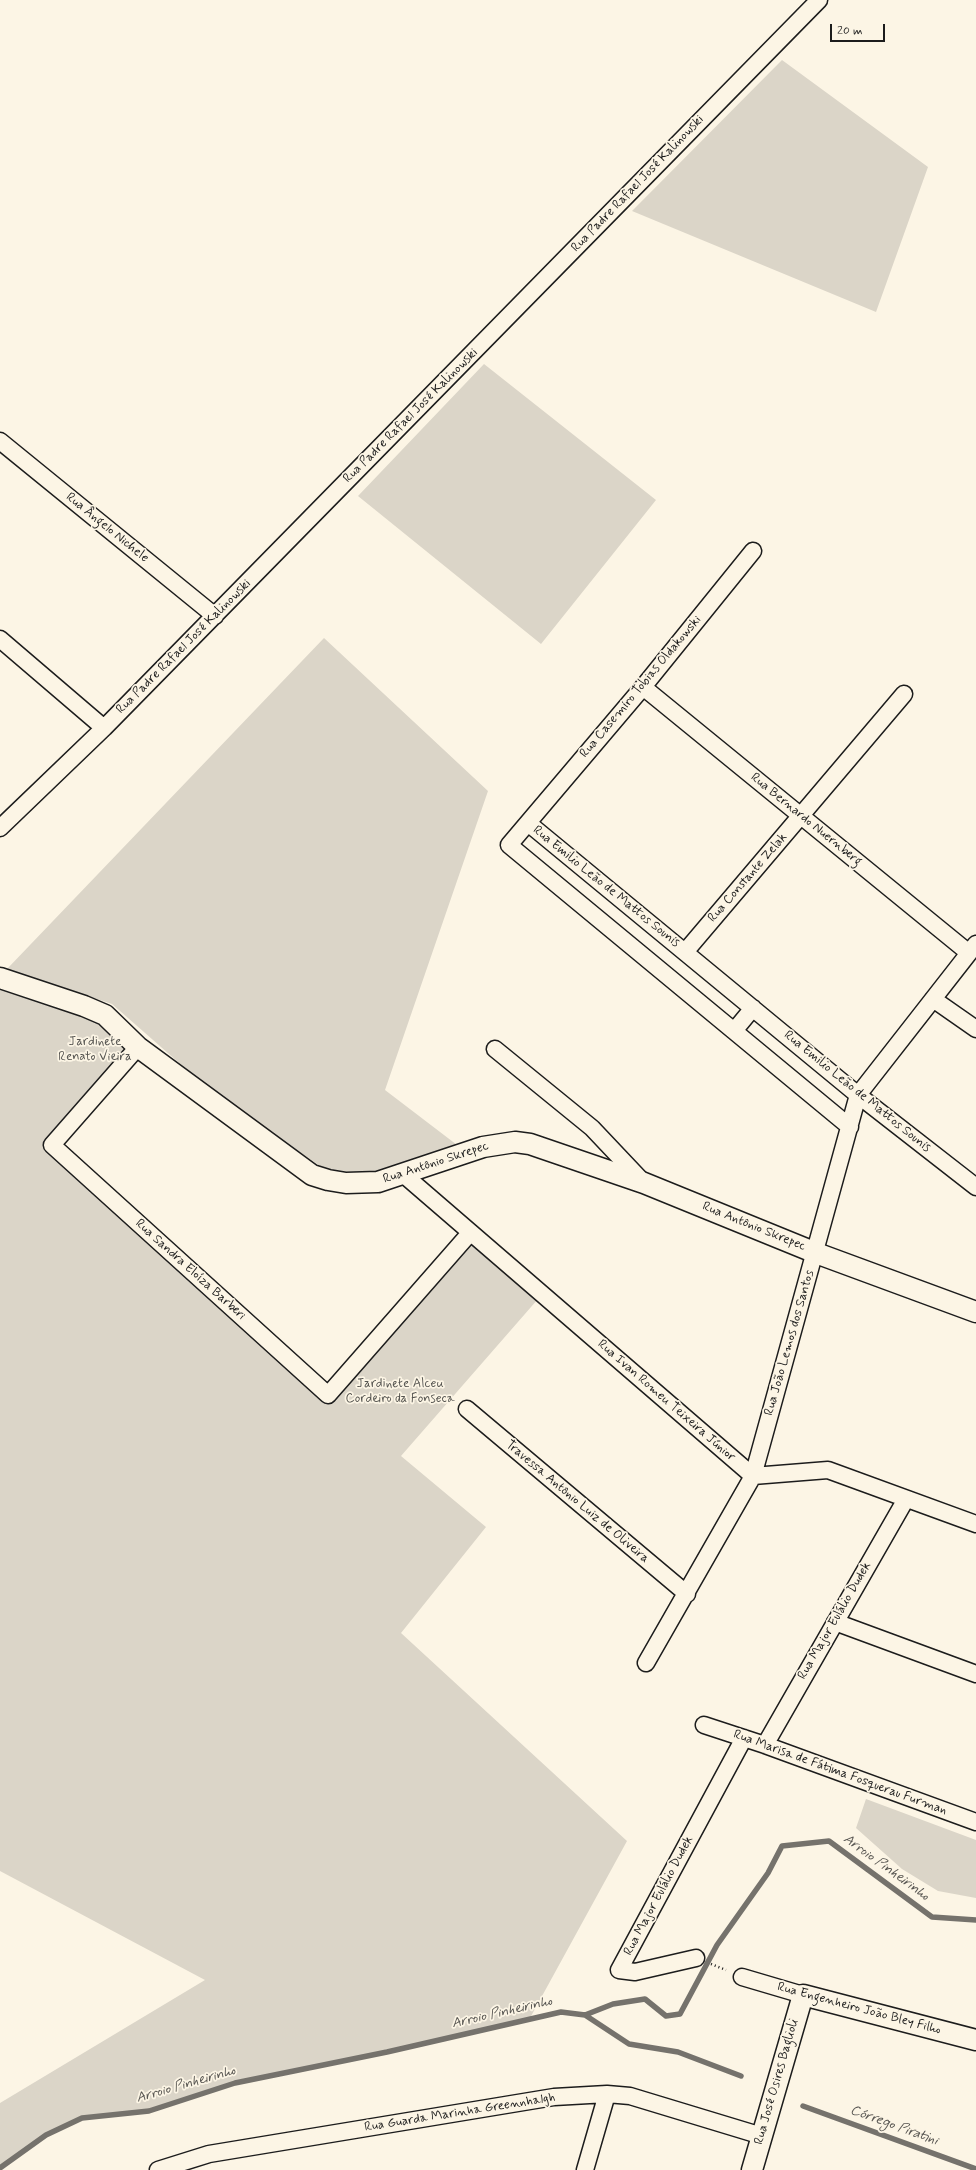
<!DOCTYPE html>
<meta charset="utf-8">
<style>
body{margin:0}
#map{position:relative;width:976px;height:2170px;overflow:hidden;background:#fcf5e5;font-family:Mynerve,sans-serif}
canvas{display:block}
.scale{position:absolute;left:830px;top:24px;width:55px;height:18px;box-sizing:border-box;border:2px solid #1c1c1c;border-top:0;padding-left:5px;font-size:12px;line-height:14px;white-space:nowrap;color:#1c1c1c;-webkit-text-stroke:3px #fcf5e5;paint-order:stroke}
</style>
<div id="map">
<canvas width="976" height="2170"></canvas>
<div class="scale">20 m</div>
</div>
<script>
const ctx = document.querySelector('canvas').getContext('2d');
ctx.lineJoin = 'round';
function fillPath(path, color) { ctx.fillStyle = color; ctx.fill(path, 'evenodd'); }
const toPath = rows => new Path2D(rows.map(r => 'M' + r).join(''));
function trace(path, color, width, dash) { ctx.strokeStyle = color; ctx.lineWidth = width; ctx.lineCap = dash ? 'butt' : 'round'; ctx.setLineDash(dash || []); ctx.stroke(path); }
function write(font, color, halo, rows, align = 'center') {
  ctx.font = font + ' Mynerve,sans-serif'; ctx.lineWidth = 3.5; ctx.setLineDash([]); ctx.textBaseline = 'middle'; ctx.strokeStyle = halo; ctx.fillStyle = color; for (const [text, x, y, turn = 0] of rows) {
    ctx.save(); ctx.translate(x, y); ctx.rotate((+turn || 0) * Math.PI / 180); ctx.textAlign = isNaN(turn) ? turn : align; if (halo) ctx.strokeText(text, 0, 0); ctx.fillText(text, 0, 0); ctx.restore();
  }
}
const green = toPath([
 [782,60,928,167,876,312,632,211],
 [484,364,656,500,541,644,358,496],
 [324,638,488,791,385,1090,461,1148,395,1170,332,1178,314,1173,320,1166,210,1090,112,1004,7,969],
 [0,979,70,1001,138,1047,53,1144,335,1400,473,1244,538,1299,401,1456,486,1527,401,1633,627,1841,530,2018,387,2052,235,2083,149,2111,82,2118,46,2135,0,2168,0,2103,205,1980,0,1871],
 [866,1799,976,1840,976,1898,938,1891,902,1869,856,1828]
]);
const stream = toPath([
 [585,2015,629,2044,678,2052,741,2076],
 [803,2106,976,2169],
 [0,2168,46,2135,82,2118,149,2111,235,2083,387,2052,561,2012,585,2015,613,2004,645,1999,666,2016,680,2014,717,1945,768,1873,782,1846,829,1841,932,1917,976,1920]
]);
const path = toPath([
 [711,1964,726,1970]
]);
const minor = toPath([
 [0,441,215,616],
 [753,551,643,687,509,845,850,1127],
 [0,639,104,728],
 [643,687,969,953],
 [528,823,858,1095,976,1187],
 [0,828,104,728,819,0],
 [685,952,904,694],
 [933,999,976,1029],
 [734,1031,753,1008],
 [138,1047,52,1145,328,1395,470,1233],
 [495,1049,592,1128,644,1183],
 [403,1174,753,1476,828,1470,976,1524],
 [467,1409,687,1594],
 [835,1622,976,1674],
 [646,1663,753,1476,858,1095,976,944],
 [704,1725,765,1745,976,1822],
 [765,1745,906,1499],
 [696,1958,635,1972,619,1970,744,1738],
 [742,1977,803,1995],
 [158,2170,209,2154,554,2097,607,2094,630,2096,762,2136],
 [585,2170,607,2094]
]);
const tertiary = toPath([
 [0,978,84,1006,105,1015,138,1047,312,1175,328,1180,346,1183,378,1182,483,1147,515,1142,530,1144,644,1183,816,1253,976,1312],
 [752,2170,803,1995,976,2040]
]);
const streetNames = [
 ["Rua Padre Rafael José Kalinowski",638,184,-46],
 ["Rua Padre Rafael José Kalinowski",411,416,-45],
 ["Rua Ângelo Nichele",107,528,39],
 ["Rua Padre Rafael José Kalinowski",184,647,-45],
 ["Rua Casemiro Tobias Oldakowski",641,687,-50],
 ["Rua Bernardo Nuernberg",806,820,39],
 ["Rua Constante Zelak",748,878,-49],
 ["Rua Emilio Leão de Mattos Sounis",606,887,39],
 ["Rua Emilio Leão de Mattos Sounis",857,1092,39],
 ["Rua Antônio Skrepec",436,1163,-18],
 ["Rua Antônio Skrepec",754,1227,22],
 ["Rua Sandra Eloíza Barberi",190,1270,42],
 ["Rua João Lemos dos Santos",790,1343,-74],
 ["Rua Ivan Romeu Teixeira Júnior",666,1401,41],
 ["Travessa Antônio Luiz de Oliveira",577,1502,40],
 ["Rua Major Eulálio Dudek",835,1621,-60],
 ["Rua Marisa de Fátima Fosquerau Furman",840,1773,20],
 ["Rua Major Eulálio Dudek",659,1896,-62],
 ["Rua Engenheiro João Bley Filho",859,2009,15],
 ["Rua José Osires Baglioli",777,2082,-74],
 ["Rua Guarda Marinha Greennhalgh",460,2113,-9]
];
const parkNames = [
 ["Jardinete",95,1042],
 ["Renato Vieira",95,1057],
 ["Jardinete Alceu",400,1384],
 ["Cordeiro da Fonseca",400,1399]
];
const waterNames = [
 ["Arroio Pinheirinho",886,1868,36],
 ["Arroio Pinheirinho",502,2013,-13],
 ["Arroio Pinheirinho",186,2085,-16],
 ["Córrego Piratini",894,2126,20]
];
fillPath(green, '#dbd5c8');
trace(stream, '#75726c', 5.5);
trace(minor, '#1c1c1c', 19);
trace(tertiary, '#1c1c1c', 23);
trace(path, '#1c1c1c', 2.5, [1, 3]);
trace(minor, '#fcf5e5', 16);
trace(tertiary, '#fcf5e5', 20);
write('13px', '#1c1c1c', '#fcf5e5', streetNames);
write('13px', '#555450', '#fcf5e5', parkNames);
write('italic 14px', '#575551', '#fcf5e5', waterNames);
</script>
